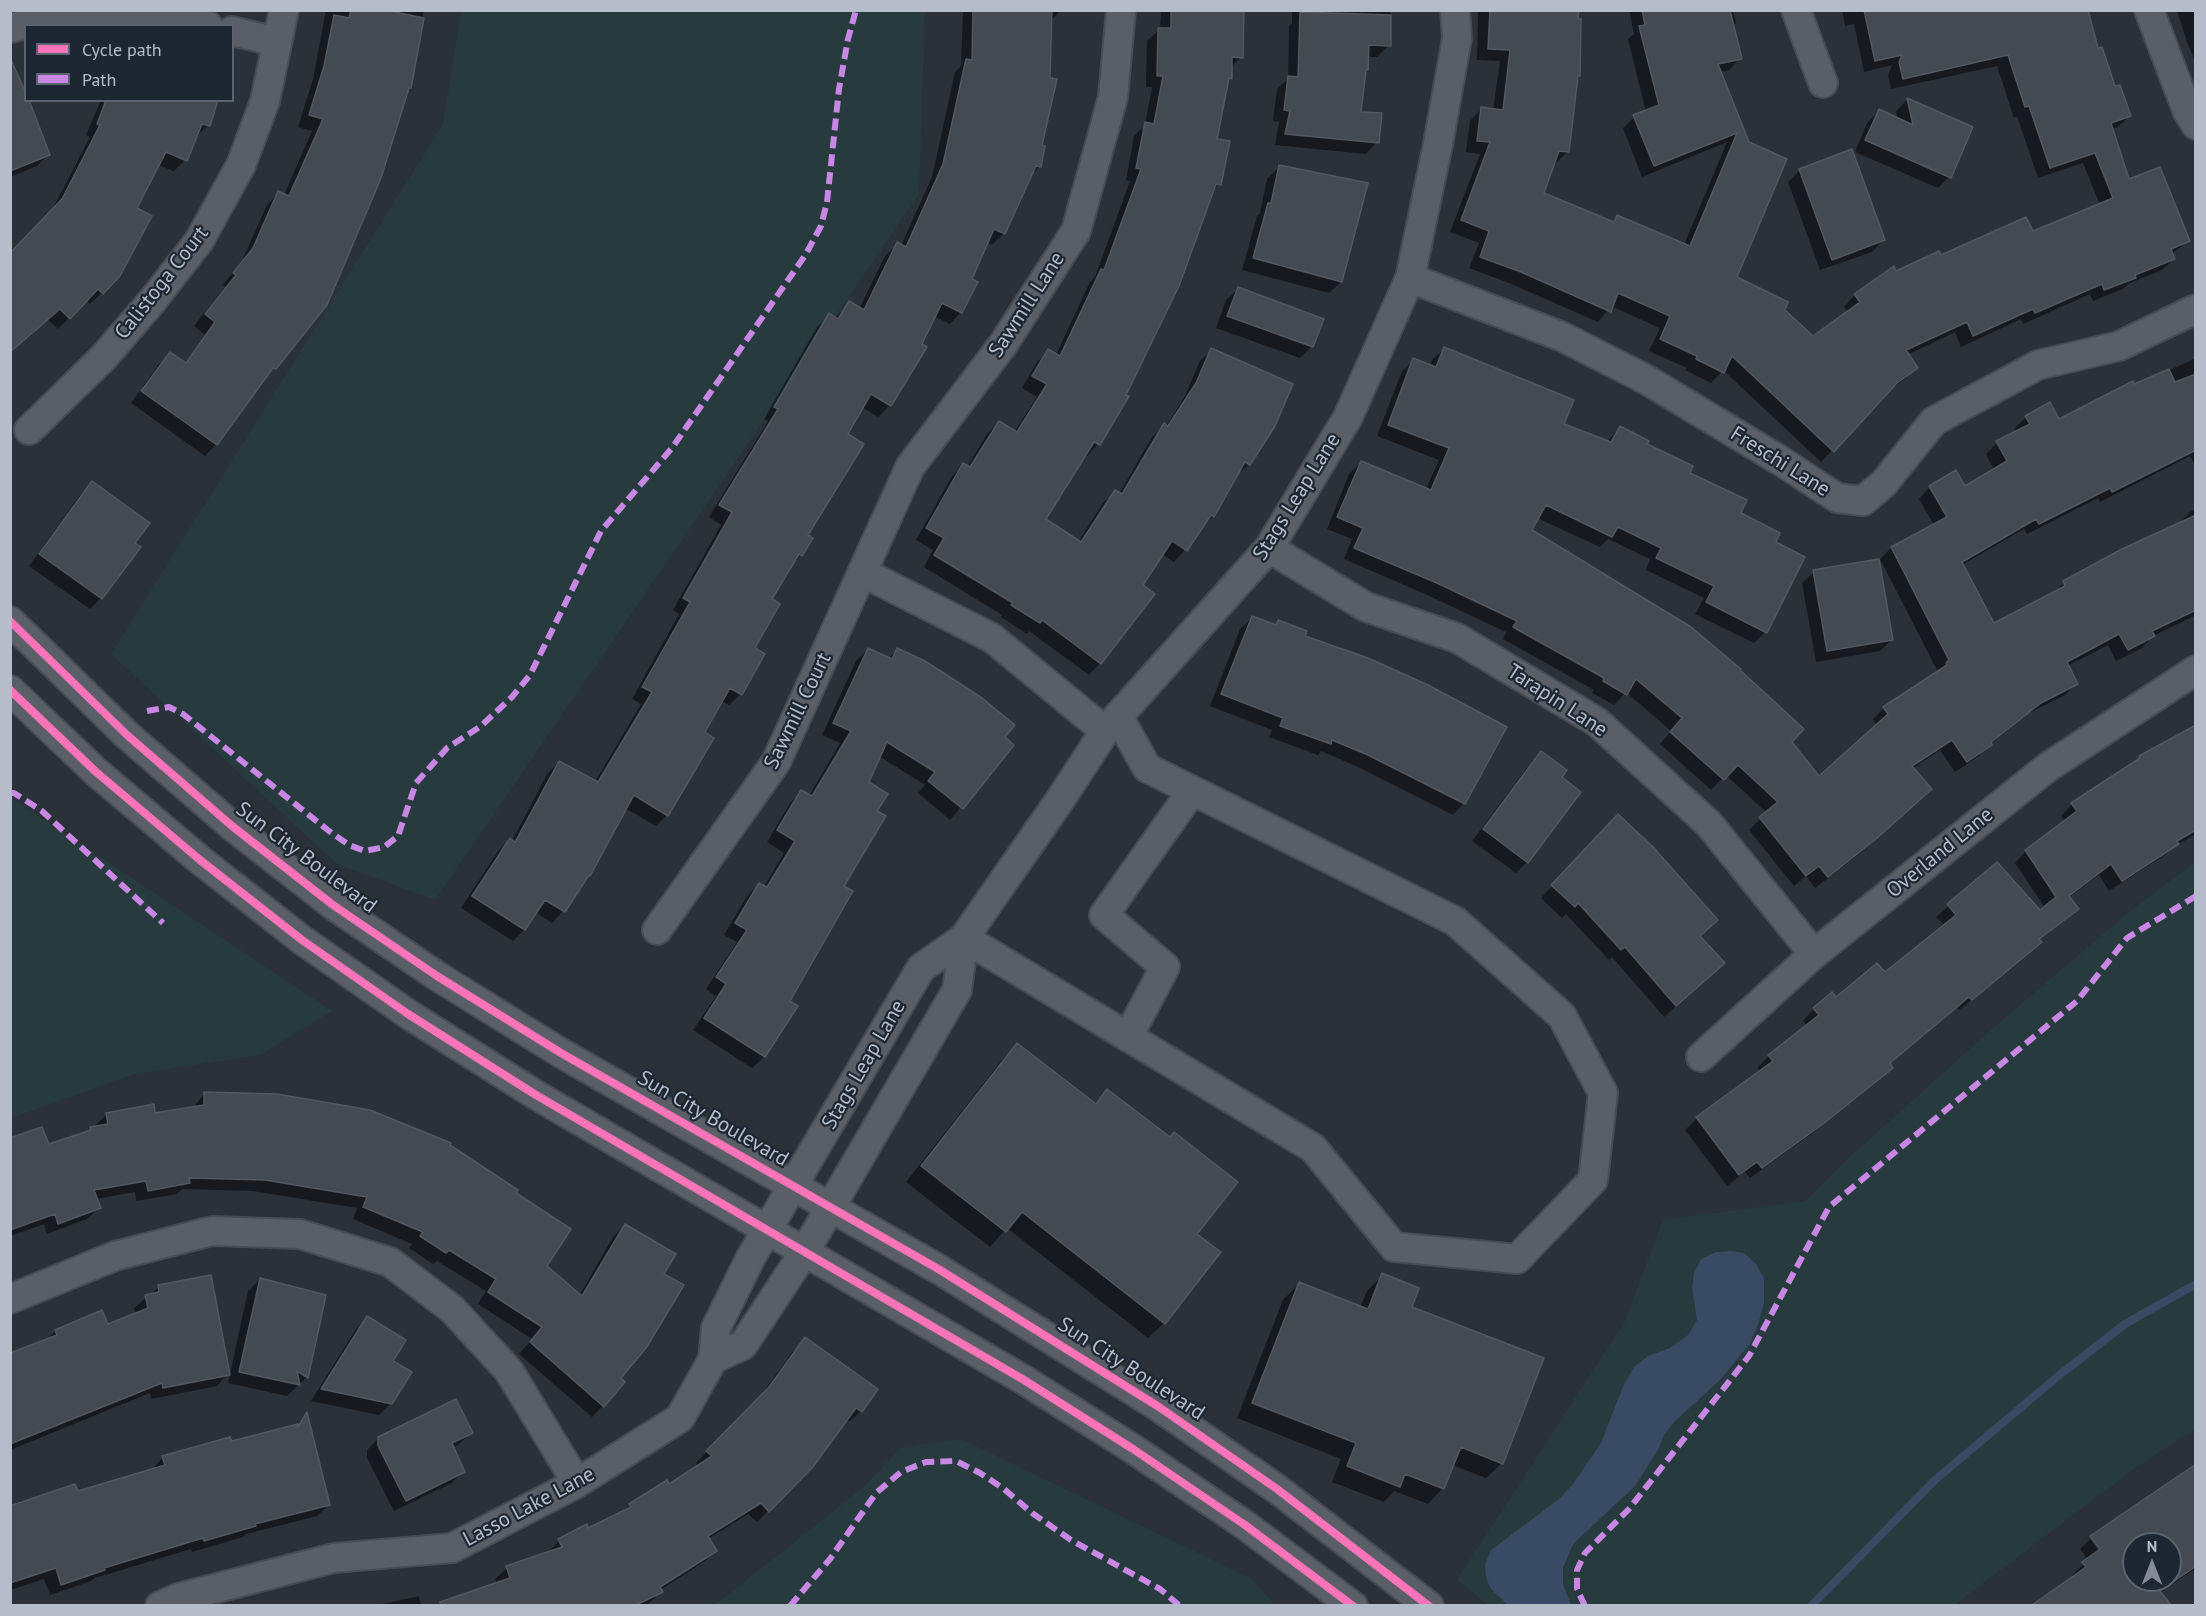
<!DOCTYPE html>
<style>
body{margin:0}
#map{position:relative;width:2206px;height:1616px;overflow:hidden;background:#2a3139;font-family:"PT Sans",sans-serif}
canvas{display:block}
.frame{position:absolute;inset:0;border:12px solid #b5bdca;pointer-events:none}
.legend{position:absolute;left:24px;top:24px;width:210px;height:78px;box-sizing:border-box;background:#1d2734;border:2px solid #5a6370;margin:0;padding:8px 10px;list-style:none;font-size:18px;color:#b5bdca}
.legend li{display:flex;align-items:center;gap:12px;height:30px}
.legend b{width:30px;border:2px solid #5a6370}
.north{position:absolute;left:2122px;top:1532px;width:60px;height:60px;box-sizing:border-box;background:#1d2734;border:2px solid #5a6370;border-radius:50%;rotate:0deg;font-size:16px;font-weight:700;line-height:24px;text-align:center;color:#b5bdca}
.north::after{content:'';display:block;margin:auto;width:21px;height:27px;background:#848c97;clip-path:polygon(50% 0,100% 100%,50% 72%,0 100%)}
</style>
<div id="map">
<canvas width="2206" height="1616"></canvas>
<div class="frame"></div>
<ul class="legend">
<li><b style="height:8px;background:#fb73b8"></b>Cycle path</li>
<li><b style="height:8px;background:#c787e3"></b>Path</li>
</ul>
<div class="north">N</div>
</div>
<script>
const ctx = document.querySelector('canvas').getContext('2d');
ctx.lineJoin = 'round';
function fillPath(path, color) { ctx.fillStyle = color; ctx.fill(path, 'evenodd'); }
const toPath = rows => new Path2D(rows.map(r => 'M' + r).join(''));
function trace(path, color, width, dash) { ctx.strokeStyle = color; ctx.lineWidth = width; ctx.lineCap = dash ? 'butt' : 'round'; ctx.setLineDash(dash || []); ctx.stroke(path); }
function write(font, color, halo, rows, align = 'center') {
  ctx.font = font + ' "PT Sans",sans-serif'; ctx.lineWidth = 4.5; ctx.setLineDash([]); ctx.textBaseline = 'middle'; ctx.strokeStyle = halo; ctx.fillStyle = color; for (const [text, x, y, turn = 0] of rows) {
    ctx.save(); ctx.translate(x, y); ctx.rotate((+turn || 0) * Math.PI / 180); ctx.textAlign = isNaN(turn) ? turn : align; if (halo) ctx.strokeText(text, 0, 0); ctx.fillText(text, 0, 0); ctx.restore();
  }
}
const green = toPath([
 [461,11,925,11,919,194,435,900,337,864,111,654,443,124],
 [10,798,11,798,332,1011,260,1055,135,1074,11,1118],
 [2195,862,2195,1429,2137,1467,1954,1605,1488,1605,1457,1580,1625,1321,1663,1220,1805,1201,1852,1155,1992,1029,2135,907],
 [961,1439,1252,1579,1275,1605,715,1605,865,1486,900,1448]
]);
const water = toPath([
 [1731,1251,1744,1253,1756,1264,1764,1278,1764,1303,1758,1325,1749,1345,1720,1380,1675,1421,1664,1435,1658,1450,1635,1486,1573,1544,1563,1568,1563,1584,1571,1605,1508,1605,1491,1589,1486,1578,1485,1565,1491,1550,1559,1499,1573,1484,1601,1443,1624,1384,1635,1366,1648,1356,1670,1348,1688,1335,1697,1320,1692,1288,1694,1273,1701,1259,1716,1252]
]);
const shadow = toPath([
 [326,10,424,10,409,88,274,368,262,381,216,444,205,456,131,403,158,365,170,354,184,364,205,335,194,326,225,287,223,285,242,261,267,205,278,193,284,195,312,131,298,127,313,79],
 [963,10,1061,10,1050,22,1039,167,1029,177,1004,233,992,245,987,242,970,280,961,312,950,324,934,316,890,405,878,417,862,407,846,435,806,535,801,555,790,567,770,600,753,649,741,694,729,705,721,701,703,733,667,815,656,826,625,808,589,876,582,883,563,911,552,923,535,912,524,930,513,941,461,908,498,851,510,840,512,841,547,774,559,762,595,782,641,704,632,699,679,614,673,610,721,525,709,517,768,421,764,419,817,327,829,315,835,319,849,303,859,309,885,256,897,244,901,246,932,177,955,72,961,66],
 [1161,10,1243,10,1241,57,1230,68,1230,78,1227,81,1215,140,1219,184,1211,193,1124,395,1127,397,1098,444,1087,456,1085,455,1044,520,1078,542,1103,503,1115,492,1119,494,1152,437,1164,425,1166,426,1185,396,1200,361,1212,350,1249,464,1237,475,1213,516,1201,527,1185,550,1174,562,1162,554,1141,585,1100,663,1089,675,1029,631,1027,634,1001,617,1002,615,924,567,933,550,916,540,952,476,963,465,967,467,987,434,999,423,1014,432,1037,397,1022,388,1037,362,1049,351,1056,355,1090,282,1095,277,1130,181,1126,180,1134,136,1145,125,1152,87,1146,87,1147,41,1160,29],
 [1292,10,1391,10,1389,45,1377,57,1367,57,1364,72,1359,113,1377,142,1366,154,1275,145,1279,122,1273,121,1277,89,1288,79,1289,26,1292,23],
 [1478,10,1577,10,1577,77,1568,151,1556,163,1553,163,1542,194,1612,222,1617,217,1684,245,1727,142,1642,177,1623,128,1634,117,1646,112,1628,39,1634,34,1629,10,1733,10,1736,23,1732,27,1740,58,1729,70,1720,72,1748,143,1735,278,1783,310,1813,338,1848,312,1844,307,1855,295,1895,273,1940,257,2032,233,2100,205,2083,163,2038,178,2017,116,2014,118,1997,66,1891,89,1888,75,1892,65,1864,72,1854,24,1845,26,1842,10,1927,10,2097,50,2114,88,2130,115,2118,127,2111,129,2128,181,2188,241,2172,254,2174,259,2162,270,2128,284,2123,289,2093,301,2090,294,2023,324,2021,319,1961,347,1955,332,1907,355,1916,368,1905,379,1887,392,1821,462,1723,370,1711,383,1685,370,1687,368,1649,351,1660,328,1611,306,1598,322,1509,283,1469,268,1479,243,1450,232,1480,154,1466,152,1470,121,1481,109,1493,110,1500,61,1477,60],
 [2177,10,2196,10,2196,63,2188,45],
 [10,84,26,100,49,154,37,166,10,177],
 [101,100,216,100,209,125,196,136,185,160,174,171,158,165,135,209,119,275,90,304,86,300,58,329,47,319,51,212,90,137,86,135],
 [1907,100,1971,128,1949,177,1938,188,1855,152,1867,123,1879,111,1898,120,1896,111],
 [1279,167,1341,282,1329,293,1242,270,1257,216,1260,213,1267,179],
 [1800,170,1883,240,1872,252,1820,270,1788,182],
 [1238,289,1312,346,1300,358,1216,328,1226,300],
 [1444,349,1562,425,1607,442,1620,427,1688,473,1774,543,1765,632,1754,643,1695,614,1704,598,1646,570,1650,559,1608,539,1600,547,1537,518,1530,531,1790,742,1819,778,1877,726,1873,719,1884,708,1938,672,1880,559,1891,548,1934,525,1919,499,1930,487,1965,488,1994,470,1986,454,1997,443,2017,433,2014,429,2026,417,2058,421,2196,358,2196,463,2194,464,2190,456,2100,502,2098,498,2027,534,2024,529,1962,565,1993,625,2052,594,2064,583,2122,551,2179,524,2190,512,2196,509,2196,615,2153,636,2142,648,2116,661,2108,645,2067,666,2076,684,2065,695,2027,714,1990,744,1979,756,1955,772,1940,750,1912,769,1930,789,1919,801,1863,851,1815,888,1806,876,1794,886,1749,830,1767,813,1726,775,1711,790,1660,744,1671,731,1626,692,1614,705,1592,693,1594,690,1503,639,1506,632,1425,594,1344,559,1352,539,1327,529,1349,474,1361,462,1426,489,1439,460,1377,436,1402,371,1414,360,1430,366,1432,360],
 [92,483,101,598,90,609,29,566,80,495],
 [1814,572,1892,640,1880,651,1816,662,1802,583],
 [1252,618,1274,626,1278,621,1303,636,1464,803,1453,815,1356,766,1321,751,1318,755,1269,737,1272,730,1210,706,1240,629],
 [868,649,888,659,897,650,1012,745,950,820,918,793,925,785,879,756,867,783,875,811,788,1001,796,1007,764,1057,752,1068,693,1030,716,996,706,989,737,942,724,935,747,896,759,884,764,887,784,853,767,842,790,803,801,792,809,796,840,743,822,735,856,661],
 [2196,727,2196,834,2175,846,2165,855,2109,891,2099,875,2068,898,2077,909,2065,920,2038,940,2040,942,2028,954,1959,1010,1957,1007,1889,1064,1891,1068,1880,1079,1810,1135,1750,1178,1745,1172,1727,1186,1685,1130,1697,1118,1760,1071,1757,1068,1769,1056,1807,1026,1803,1021,1814,1009,1885,974,1945,926,1936,917,1997,864,2040,912,2045,908,2015,863,2026,851,2065,822,2061,816,2072,804,2133,765,2140,758],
 [1541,753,1560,778,1527,862,1516,873,1472,841,1530,764],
 [1606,827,1723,963,1664,1017,1612,957,1609,960,1566,914,1562,918,1541,898],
 [1018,1045,1094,1104,1107,1091,1169,1139,1195,1234,1164,1323,1148,1338,1007,1228,990,1247,906,1182,1002,1060],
 [204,1094,448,1146,514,1194,545,1267,579,1296,613,1237,625,1225,662,1274,619,1378,603,1406,592,1417,519,1354,532,1339,478,1304,486,1291,437,1261,433,1264,409,1248,412,1244,353,1219,357,1208,253,1191,182,1189,177,1194,136,1201,135,1192,96,1199,99,1208,87,1219,47,1234,44,1224,10,1236,10,1140,48,1146,87,1133,96,1128,95,1126,107,1114,154,1115,193,1108],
 [1383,1275,1502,1463,1486,1478,1452,1465,1443,1488,1428,1504,1394,1491,1384,1502,1332,1482,1341,1459,1237,1418,1283,1300,1299,1284,1360,1307,1367,1291],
 [260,1279,324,1296,307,1377,287,1396,228,1383,248,1291],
 [159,1287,228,1374,217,1386,151,1399,150,1393,10,1450,10,1354,46,1340,56,1331,107,1326,135,1315,134,1308],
 [367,1318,391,1361,391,1403,379,1415,311,1401,356,1329],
 [805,1339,861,1411,849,1422,846,1420,811,1467,757,1522,748,1514,708,1539,715,1551,704,1562,660,1590,661,1592,649,1603,645,1606,574,1606,550,1558,550,1550,562,1538,587,1530,623,1512,630,1505,669,1486,699,1466,696,1463,757,1401,793,1351],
 [306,1415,329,1505,317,1516,246,1534,243,1537,192,1552,191,1549,95,1578,91,1581,50,1595,44,1579,10,1590,10,1508,77,1492,152,1470,163,1457,295,1426],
 [471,1433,459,1444,452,1448,464,1471,452,1483,394,1511,367,1458,367,1450,379,1438],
 [2196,1466,2196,1574,2193,1570,2160,1593,2169,1606,2035,1606,2074,1578,2072,1575,2088,1560,2080,1549,2090,1539,2103,1556],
 [2134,1544,2170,1544,2170,1580,2134,1580],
 [532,1559,549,1606,438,1606,466,1599,497,1584,495,1579,507,1568],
 [419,1596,421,1606,377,1606,378,1605]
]);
const stream = toPath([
 [1811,1606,1935,1480,2057,1377,2125,1324,2196,1284]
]);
const building = toPath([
 [351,10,385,10,424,18,411,88,409,88,381,178,327,305,276,369,273,368,217,445,141,391,170,352,186,363,215,322,205,314,236,275,233,273,253,248,278,191,289,196,323,119,309,115,324,66,334,15,349,18,351,10],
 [973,10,1052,10,1050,78,1057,79,1042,145,1045,146,1041,167,1036,166,1005,234,994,229,972,279,978,282,962,313,942,303,922,344,927,347,891,406,871,394,848,434,864,444,808,535,813,538,802,556,799,554,772,599,780,604,755,648,765,654,742,695,730,688,705,732,714,738,668,816,634,795,590,876,589,875,565,912,545,900,525,930,472,896,510,838,515,842,559,761,598,782,652,692,642,687,690,602,683,598,732,512,719,505,778,409,774,407,829,313,838,319,849,301,864,310,897,242,906,247,943,164,966,59,972,60,973,10],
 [1171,10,1244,10,1243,58,1232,57,1232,79,1229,78,1217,139,1230,141,1221,185,1216,184,1179,286,1126,395,1129,396,1100,445,1094,442,1046,519,1081,542,1115,490,1122,494,1164,423,1168,426,1196,383,1211,348,1293,384,1275,426,1250,465,1245,462,1214,517,1211,515,1187,551,1172,541,1143,585,1155,594,1101,664,1042,620,1040,623,1011,605,1013,603,934,555,944,538,926,528,963,463,970,467,999,421,1017,432,1047,384,1032,376,1048,349,1060,356,1101,269,1104,270,1141,169,1136,168,1145,122,1154,124,1163,76,1157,76,1158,28,1171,28,1171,10],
 [1490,10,1579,10,1578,19,1581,19,1580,76,1578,76,1569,152,1559,151,1544,193,1614,222,1617,215,1690,246,1737,133,1654,166,1633,115,1659,105,1639,26,1645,25,1642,10,1730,10,1742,59,1718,64,1749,142,1787,159,1737,277,1788,302,1785,310,1813,336,1860,302,1854,294,1894,266,1896,271,1939,251,1941,255,2026,217,2033,231,2113,198,2095,153,2050,168,2029,106,2025,107,2008,55,1903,79,1899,62,1902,55,1875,61,1864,10,2088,10,2098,48,2102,47,2115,86,2120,85,2131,116,2111,123,2129,179,2160,167,2190,241,2171,249,2175,259,2135,275,2136,278,2104,290,2102,284,2035,313,2033,309,1973,336,1967,322,1906,350,1918,368,1897,383,1834,452,1732,356,1724,373,1696,359,1697,356,1660,339,1670,316,1618,293,1611,312,1521,272,1480,257,1489,231,1461,220,1490,142,1477,141,1481,107,1503,110,1510,50,1488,49,1490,10],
 [1300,12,1391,15,1391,46,1369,45,1368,70,1366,70,1361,112,1382,113,1379,143,1285,134,1290,111,1284,110,1288,76,1298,77,1300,12],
 [10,58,26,93,26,100,29,100,50,155,10,171,10,58],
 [1907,98,1973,127,1951,178,1865,140,1879,109,1913,125,1907,98],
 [106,100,218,100,210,126,202,124,187,161,166,152,137,208,152,216,120,276,103,294,98,289,70,319,60,309,10,352,10,253,62,199,100,125,97,124,106,100],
 [1852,149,1885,240,1832,260,1799,169,1852,149],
 [1279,165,1368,183,1342,282,1253,258,1268,203,1271,203,1279,165],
 [1238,287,1324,319,1313,347,1227,316,1238,287],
 [1444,347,1574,400,1564,424,1611,442,1620,426,1649,441,1647,444,1693,466,1690,473,1747,500,1741,513,1780,533,1776,542,1805,557,1767,633,1706,602,1714,586,1656,558,1661,548,1618,527,1612,537,1546,505,1532,530,1691,627,1741,669,1740,670,1804,729,1792,742,1819,776,1888,714,1883,707,1947,665,1946,663,1949,660,1891,547,1947,517,1929,486,1956,470,1965,486,2007,461,1996,441,2030,424,2025,416,2050,402,2059,419,2133,381,2134,384,2169,369,2175,382,2196,374,2196,450,2112,492,2110,488,2039,524,2036,519,1962,562,1994,623,2065,586,2063,581,2122,549,2196,515,2196,610,2152,631,2155,636,2128,650,2119,634,2067,662,2078,684,2041,703,1991,742,1992,745,1967,762,1952,740,1912,766,1932,789,1876,839,1828,877,1819,866,1806,876,1759,817,1778,802,1738,765,1724,780,1670,732,1682,718,1636,679,1627,695,1603,681,1604,678,1513,627,1517,621,1437,583,1354,548,1363,528,1337,517,1361,461,1431,490,1449,448,1388,425,1413,358,1436,367,1444,347],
 [92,481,150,523,135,543,141,547,102,599,39,554,92,481],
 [1879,559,1893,640,1827,651,1813,570,1879,559],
 [1252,616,1276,625,1278,620,1307,631,1305,636,1368,658,1428,685,1507,727,1465,804,1368,755,1332,740,1331,744,1280,726,1283,718,1221,694,1252,616],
 [868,648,892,659,897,648,925,661,982,698,1015,725,1005,737,1014,745,963,809,928,781,935,772,887,742,869,782,888,794,877,811,886,816,844,886,853,891,790,1001,798,1006,765,1057,704,1018,726,984,716,977,747,930,735,923,759,883,767,887,795,841,777,830,801,790,812,796,851,731,833,723,868,648],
 [2196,725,2196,830,2177,841,2179,844,2122,881,2111,864,2069,896,2079,909,2039,939,2042,942,1972,1000,1969,997,1890,1063,1893,1068,1823,1124,1762,1168,1757,1162,1739,1175,1696,1117,1773,1061,1768,1055,1819,1015,1813,1008,1832,992,1836,997,1877,963,1885,972,1956,915,1947,904,1997,862,2040,910,2056,897,2025,850,2077,811,2071,803,2140,758,2139,756,2196,725],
 [1541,751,1567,770,1562,777,1581,792,1528,863,1483,829,1541,751],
 [1618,814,1653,847,1718,920,1700,936,1725,963,1676,1006,1625,947,1621,950,1578,903,1575,907,1551,885,1618,814],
 [1017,1043,1096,1104,1107,1089,1170,1137,1174,1132,1238,1182,1197,1234,1221,1252,1165,1324,1022,1212,1006,1232,921,1166,1017,1043],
 [204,1092,277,1094,370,1110,451,1143,450,1145,518,1190,516,1193,571,1229,547,1266,582,1296,625,1224,676,1254,664,1274,684,1285,646,1348,621,1378,625,1382,604,1407,530,1342,542,1327,488,1292,496,1279,449,1250,446,1253,420,1236,423,1232,363,1207,367,1197,265,1180,189,1178,190,1183,148,1191,146,1181,94,1190,101,1208,58,1224,55,1214,10,1230,10,1138,42,1127,49,1144,91,1130,90,1127,108,1124,106,1113,154,1104,155,1113,204,1105,204,1092],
 [1382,1273,1419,1288,1412,1307,1544,1358,1503,1464,1461,1447,1444,1489,1405,1474,1400,1487,1347,1466,1356,1443,1252,1403,1299,1282,1368,1309,1382,1273],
 [211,1275,230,1375,163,1388,162,1383,10,1444,10,1353,57,1335,55,1330,102,1310,108,1324,148,1308,145,1295,159,1292,158,1285,211,1275],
 [260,1278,326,1295,308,1378,297,1371,300,1385,239,1372,260,1278],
 [367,1316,406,1340,393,1361,412,1372,392,1404,321,1389,367,1316],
 [805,1337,878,1389,862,1412,856,1408,812,1468,769,1512,761,1503,708,1536,717,1551,660,1587,663,1592,636,1605,441,1605,440,1602,510,1578,506,1566,562,1547,558,1539,587,1524,588,1528,631,1507,629,1504,667,1480,669,1484,712,1456,706,1451,769,1387,805,1337],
 [456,1399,473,1433,452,1443,465,1472,406,1501,378,1446,378,1437,456,1399],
 [307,1412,330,1505,255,1524,256,1526,204,1541,203,1538,104,1568,105,1570,61,1585,56,1568,10,1583,10,1506,75,1484,78,1491,165,1465,162,1456,230,1437,232,1441,298,1424,297,1428,307,1412],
 [2196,1464,2196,1566,2160,1591,2171,1605,2032,1605,2086,1567,2082,1562,2100,1549,2090,1536,2196,1464],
 [2134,1544,2170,1544,2170,1580,2134,1580,2134,1544]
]);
const minor = toPath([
 [1796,10,1823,83],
 [2149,10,2187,110,2196,125],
 [10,28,51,19,120,17,208,26],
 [232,31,277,42],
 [1410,278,1563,337,1647,380,1781,461,1837,498,1863,501,1884,483,1934,421,2038,365,2119,346,2196,309],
 [29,430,103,358,153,300,199,241,241,165,265,101,284,10],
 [1269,548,1366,607,1457,638,1597,722,1709,824,1814,954],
 [864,573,992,638,1105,731],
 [10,621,127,735,232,826,333,905,437,976,561,1053,940,1270,1159,1407,1277,1489,1429,1606],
 [10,690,95,771,200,860,302,940,408,1014,536,1095,1024,1380,1133,1449,1245,1525,1353,1606],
 [657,930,776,762,910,467,1004,343,1076,231,1113,97,1121,10],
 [964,938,1313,1148,1394,1247,1517,1259,1593,1180,1603,1093,1562,1016,1455,921,1147,768,1118,716],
 [1128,1037,1165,967,1104,915,1192,791],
 [1701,1057,1814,954,2048,767,2196,670],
 [10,1299,115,1256,212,1231,300,1234,390,1262,452,1309,509,1371,577,1483],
 [713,1359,743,1345,805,1251,957,990,964,938],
 [160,1606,178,1598,334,1558,452,1548,577,1483,680,1418,713,1359,716,1328,751,1257,921,968,964,938,1060,800,1105,731,1269,548,1348,417,1410,278,1438,144,1457,38,1455,10]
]);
const quiet = toPath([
 [147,711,169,707,183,714,329,831,349,845,365,851,384,847,398,836,416,783,447,748,481,726,512,697,530,675,601,531,672,448,806,254,821,226,827,202,839,89,848,39,856,10],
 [10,793,14,793,42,811,163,923],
 [790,1606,830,1559,876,1493,901,1472,926,1462,956,1461,980,1473,1004,1489,1032,1513,1071,1540,1160,1589,1180,1606],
 [1585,1606,1577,1589,1577,1570,1585,1553,1629,1509,1749,1356,1829,1207,2077,1001,2127,938,2196,896]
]);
const cycleway = toPath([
 [10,621,127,735,232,826,333,905,437,976,561,1053,940,1270,1159,1407,1277,1489,1429,1606],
 [10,690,95,771,200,860,302,940,408,1014,536,1095,1024,1380,1133,1449,1245,1525,1353,1606]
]);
const streetNames = [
 ["Calistoga Court",162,283,-52],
 ["Sawmill Lane",1027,305,-57],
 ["Freschi Lane",1780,462,32],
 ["Stags Leap Lane",1297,497,-58],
 ["Tarapin Lane",1557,701,33],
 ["Sawmill Court",798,711,-64],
 ["Overland Lane",1940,853,-39],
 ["Sun City Boulevard",306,858,37],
 ["Stags Leap Lane",864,1065,-60],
 ["Sun City Boulevard",713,1119,30],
 ["Sun City Boulevard",1131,1369,33],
 ["Lasso Lake Lane",529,1507,-28]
];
fillPath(green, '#273b3f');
fillPath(water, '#384a64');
fillPath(shadow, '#0007');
trace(stream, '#384a64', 8);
fillPath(building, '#444a51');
trace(building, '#525861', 1.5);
trace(minor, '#464c52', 32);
trace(minor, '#5a5f67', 28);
trace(quiet, '#c787e3', 6, [12, 6]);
trace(cycleway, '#fb73b8', 8);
write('21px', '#b5bdca', '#1d2734', streetNames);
</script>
